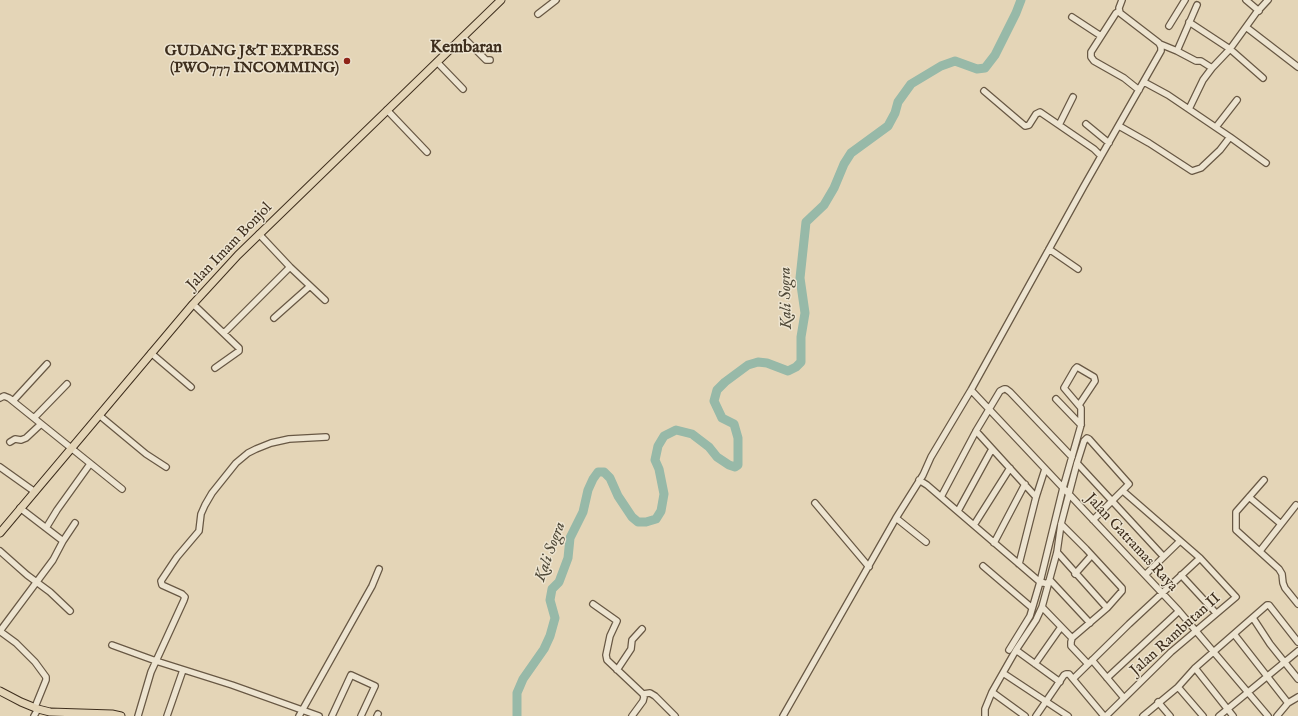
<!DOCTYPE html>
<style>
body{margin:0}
canvas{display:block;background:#e4d5b7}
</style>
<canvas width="1298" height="716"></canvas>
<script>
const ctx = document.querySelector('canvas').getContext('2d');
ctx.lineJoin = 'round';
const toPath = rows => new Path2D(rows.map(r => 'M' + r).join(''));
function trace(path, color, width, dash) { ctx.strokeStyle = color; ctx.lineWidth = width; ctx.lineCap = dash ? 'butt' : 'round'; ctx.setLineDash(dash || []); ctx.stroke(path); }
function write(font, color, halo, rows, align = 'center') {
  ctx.font = font + ' "IM FELL English",serif'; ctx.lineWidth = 3; ctx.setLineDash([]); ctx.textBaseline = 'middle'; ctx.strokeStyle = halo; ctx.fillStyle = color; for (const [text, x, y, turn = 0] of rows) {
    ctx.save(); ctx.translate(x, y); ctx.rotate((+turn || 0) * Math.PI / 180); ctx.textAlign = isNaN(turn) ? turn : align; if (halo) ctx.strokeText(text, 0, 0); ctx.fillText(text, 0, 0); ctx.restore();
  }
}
const river = toPath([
 [517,716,517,693,523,679,544,649,550,636,555,618,550,600,552,589,559,582,568,558,570,538,583,512,588,490,593,479,598,472,604,472,610,478,618,496,632,517,638,522,646,522,656,519,661,511,664,494,659,469,655,460,658,446,664,436,676,430,692,434,709,447,717,457,729,465,735,467,738,465,738,438,734,424,722,418,714,401,717,390,725,382,748,365,758,362,767,363,788,371,796,367,801,362,801,337,805,313,800,278,806,222,824,205,834,188,844,164,851,153,888,126,895,113,898,102,911,84,941,66,955,61,977,69,985,68,995,55,1016,13,1021,0]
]);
const minor = toPath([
 [1246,0,1259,11],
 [1119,11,1116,13,1091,52,1091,57,1094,61,1124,78,1139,90],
 [538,14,556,0],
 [1072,17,1101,36],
 [1189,22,1230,49,1263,78],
 [1169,26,1185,0],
 [1246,27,1298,67],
 [463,37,486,60,490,60],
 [1160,44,1177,51,1196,61,1201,61,1212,68,1230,49,1256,13,1268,0],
 [1177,51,1197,5],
 [437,62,463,89],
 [984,91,1025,126,1029,125,1036,114,1040,112,1094,149,1101,156],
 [1189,109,1203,80,1212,68],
 [387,110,427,152],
 [1086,124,1109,143],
 [1059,125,1073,97],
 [1119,126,1149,143,1192,171,1201,168,1220,150,1230,137,1168,95,1144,82],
 [1216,127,1237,100],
 [1230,137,1266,163],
 [1049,249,1078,269],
 [290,267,325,300],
 [193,304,239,348,239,351,215,368],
 [274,318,310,286],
 [224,333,290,267,259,234],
 [151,353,191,387],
 [971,390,1179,611,1268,716],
 [0,398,4,396,9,398,122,489],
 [1056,399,1081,425],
 [13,401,47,364],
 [99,415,146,454,166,467],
 [34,418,67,384],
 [976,431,1036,497],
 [10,442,15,439,21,440,26,438,41,424],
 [1077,463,1163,556],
 [0,467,35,492],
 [919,480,927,485,1040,582,1048,584],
 [1264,480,1236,512,1236,530,1279,569,1282,574,1283,583,1285,588,1298,604],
 [941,497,976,431,1000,391,1004,389,1006,389,1010,392,1072,457],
 [1249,497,1281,524],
 [815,503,869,567],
 [958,511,992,449],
 [896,518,926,542],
 [974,525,1010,468],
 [46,528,57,510,90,464],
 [63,541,75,523],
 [994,543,1025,484],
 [0,551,27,575,50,592,70,611],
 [1260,551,1296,505],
 [1057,552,1107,608],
 [1019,564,1036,497,1045,469],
 [983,566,1031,607],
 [1075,574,1091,556],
 [1145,575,1180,541],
 [1181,575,1216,613],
 [1050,580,1090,623],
 [593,604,617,621,610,636,606,655,607,660,643,694,644,697,643,701,632,716],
 [1042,607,1072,638,1107,608,1122,591,1122,588,1086,549,1061,524],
 [1253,618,1270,644,1298,679],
 [0,631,53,560,63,541,20,508],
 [1,632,16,643,35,662,46,677,46,680,35,707],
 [1234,634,1288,703],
 [1072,638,1071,642,1071,646,1088,664],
 [112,645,156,661,232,685,319,716],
 [1009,650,1030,616,1040,582,1063,488,1081,425,1081,408,1064,388,1075,369,1077,367,1094,377,1095,381,1079,405],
 [1016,650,1060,682],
 [1092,660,1124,698],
 [1035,664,1061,627],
 [1195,668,1233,716],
 [617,670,631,649,632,640,642,629],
 [1003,673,1068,716],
 [1107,678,1179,611],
 [1073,679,1129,624,1200,558],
 [1178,687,1203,716],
 [992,692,1025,716],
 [643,694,650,693,655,696,675,716],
 [1158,702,1170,716],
 [34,716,38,709],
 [138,716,151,672,184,600,185,597,182,594,162,585,161,581,177,557,199,531,201,514,205,505,212,493,236,463,248,453,256,449,271,443,289,439,326,437],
 [167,716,183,670],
 [299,716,372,586,379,569],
 [332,716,351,675,375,686,361,716],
 [377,716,378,714],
 [783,716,896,518,923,475,931,457,971,390,1084,186,1161,51,1161,47,1159,43,1120,13,1119,8,1122,0],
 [985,716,985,709,992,692,1016,650,1036,620,1042,607,1057,552,1061,524,1077,463,1084,441,1087,438,1089,439,1129,484,1093,520],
 [1036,716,1064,675,1066,674,1069,674,1073,679,1104,716],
 [1106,716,1171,652,1236,597,1200,558,1123,491],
 [1143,716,1178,687,1195,668,1267,605,1269,605,1298,642],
 [1219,716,1298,651],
 [1277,716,1288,703,1298,697]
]);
const major = toPath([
 [0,533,193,304,238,255,501,0],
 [0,691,21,702,38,709,50,712,112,714,121,716]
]);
const markers = [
 [347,61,4,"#8f2418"]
];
const poiNames = [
 ["GUDANG J&T EXPRESS",339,52],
 ["(PWO777 INCOMMING)",339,69]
];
const streetNames = [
 ["Jalan Imam Bonjol",230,247,-46],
 ["Jalan Gatramas Raya",1131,543,47],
 ["Jalan Rambutan II",1176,635,-42]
];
const waterNames = [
 ["Kali Sogra",787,298,-91],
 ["Kali Sogra",551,552,-70]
];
const quarterNames = [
 ["Kembaran",466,49]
];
trace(river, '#97b9a8', 9);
trace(minor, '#685844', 8);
trace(major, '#3e2e1d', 9);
trace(minor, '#ede4d0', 5.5);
trace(major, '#e4d5b7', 7);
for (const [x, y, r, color] of markers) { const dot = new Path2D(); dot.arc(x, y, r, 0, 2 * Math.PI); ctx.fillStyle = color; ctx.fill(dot); trace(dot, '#ede4d0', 1.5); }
write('bold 15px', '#3e2e1d', '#ede4d0', poiNames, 'right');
write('15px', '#3e2e1d', '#ede4d0', streetNames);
write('italic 16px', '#504a39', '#ede4d0', waterNames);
write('bold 17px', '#3e2e1d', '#ede4d0', quarterNames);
</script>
